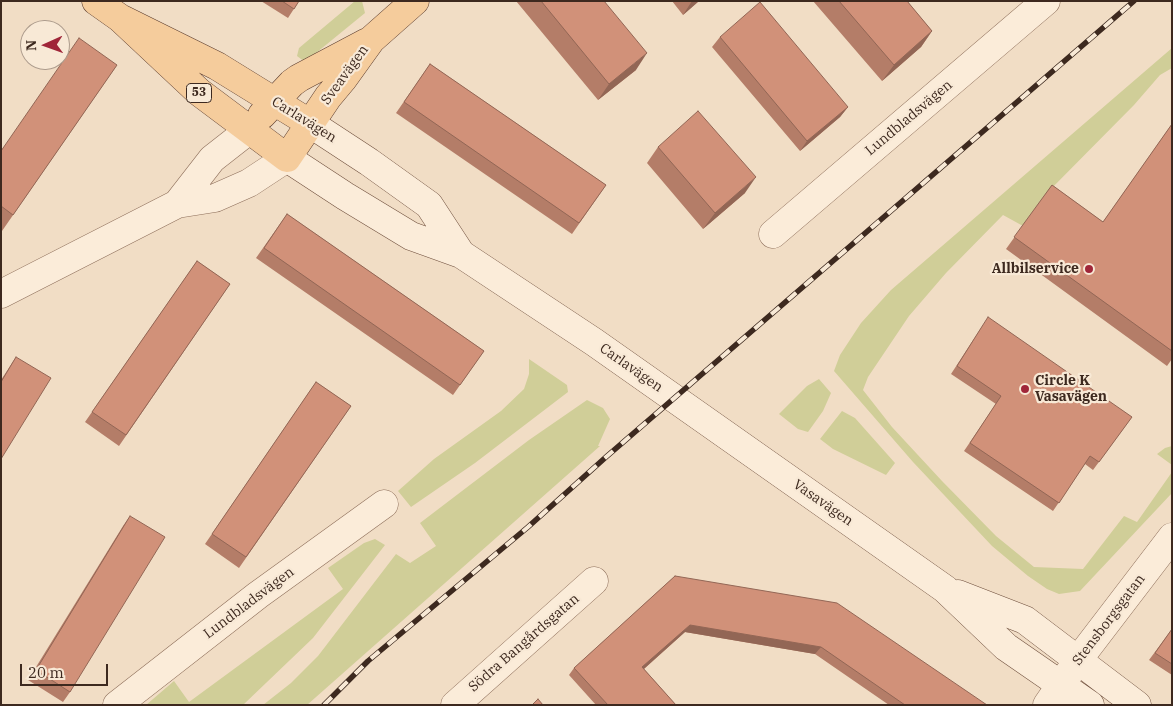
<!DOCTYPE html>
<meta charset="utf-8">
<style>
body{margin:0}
#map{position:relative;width:1173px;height:706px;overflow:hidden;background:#f1ddc5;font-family:"IBM Plex Serif",serif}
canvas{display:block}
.frame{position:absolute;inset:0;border:2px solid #3d291f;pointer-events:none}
.north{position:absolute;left:20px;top:20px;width:50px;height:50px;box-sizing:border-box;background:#f8e9d6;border:1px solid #ad9c8d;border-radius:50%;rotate:268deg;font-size:14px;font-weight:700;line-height:20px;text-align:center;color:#3d291f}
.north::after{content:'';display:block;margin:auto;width:18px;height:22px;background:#a02639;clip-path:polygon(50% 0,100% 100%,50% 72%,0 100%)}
.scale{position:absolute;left:20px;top:664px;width:88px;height:22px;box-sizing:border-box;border:2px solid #3d291f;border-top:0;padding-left:6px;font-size:15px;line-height:18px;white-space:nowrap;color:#3d291f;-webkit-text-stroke:4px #f8e9d6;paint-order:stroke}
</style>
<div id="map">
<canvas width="1173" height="706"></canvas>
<div class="frame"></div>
<div class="north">N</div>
<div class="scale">20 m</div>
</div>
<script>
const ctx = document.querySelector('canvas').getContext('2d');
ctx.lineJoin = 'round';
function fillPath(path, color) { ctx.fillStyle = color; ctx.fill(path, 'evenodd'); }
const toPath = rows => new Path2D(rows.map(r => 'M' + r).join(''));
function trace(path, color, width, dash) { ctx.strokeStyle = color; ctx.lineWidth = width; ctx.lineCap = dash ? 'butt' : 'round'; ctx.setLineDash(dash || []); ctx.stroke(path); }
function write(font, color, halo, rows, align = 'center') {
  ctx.font = font + ' "IBM Plex Serif",serif'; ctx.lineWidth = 4.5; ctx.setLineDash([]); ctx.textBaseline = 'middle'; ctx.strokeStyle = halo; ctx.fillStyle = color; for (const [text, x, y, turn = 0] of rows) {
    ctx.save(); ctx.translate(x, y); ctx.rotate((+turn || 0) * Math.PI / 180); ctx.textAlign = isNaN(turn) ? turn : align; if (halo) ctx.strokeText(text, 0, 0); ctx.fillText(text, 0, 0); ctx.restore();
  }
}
const green = toPath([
 [355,1,362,1,365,13,305,62,297,56,299,48],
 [1172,48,1172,68,1160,75,1134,105,1044,196,1023,226,1003,215,946,273,909,316,868,377,863,390,892,427,942,481,996,536,1034,567,1083,569,1124,516,1137,522,1172,472,1172,493,1080,591,1059,594,1047,589,1028,576,992,546,913,462,834,371,840,355,861,323,891,290],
 [529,359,567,385,568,392,475,463,411,507,398,491,434,459,501,411,524,389,529,374],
 [819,379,831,393,823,411,808,432,798,429,779,414,807,386],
 [587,400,603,408,610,419,598,446,600,446,307,705,263,705,291,683,318,656,396,554,410,563,436,546,420,523,529,440],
 [842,411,855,418,895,463,886,475,833,449,820,439],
 [1172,446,1172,465,1157,454,1165,448],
 [375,539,385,545,313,638,243,705,146,705,174,681,189,702,343,589,328,568,364,543]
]);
const minor = toPath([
 [773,234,1046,1],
 [117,705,258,595,384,504],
 [455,705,594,581],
 [1047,705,1078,660,1172,537]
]);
const tertiary = toPath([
 [177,204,212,159,249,130],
 [1,294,177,204,215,198,249,183,287,158]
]);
const secondary = toPath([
 [311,124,369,162,429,205,461,254],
 [287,158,345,196,411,236,461,254,594,342,945,589,1006,647,1090,705],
 [958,594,1025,620,1137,705]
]);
const primary = toPath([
 [96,1,120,18,217,66,311,124],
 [120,18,199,92,287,158,328,97,343,79,371,40,415,1],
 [262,115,292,83,299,78,367,42]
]);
const rail = toPath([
 [324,705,368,661,528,527,606,457,1134,1]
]);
const wall = toPath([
 [261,1,299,1,288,18],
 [516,1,604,1,636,70,598,100],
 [672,1,699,1,683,15],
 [813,1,907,1,932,31,921,47,882,81],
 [720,37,848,107,840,117,800,151,712,47],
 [430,64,606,185,572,234,396,113],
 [117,65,2,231,1,231,1,151],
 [1172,124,1172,359,1167,366,1006,249,1052,185,1103,222],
 [658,147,745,193,703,229,647,163],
 [287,214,484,351,453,395,256,258],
 [197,261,230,284,119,446,85,422],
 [983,325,1132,417,1093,470,1085,464,1053,511,964,451,996,404,951,374],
 [16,357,1,459,1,380],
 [316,382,351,406,239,568,205,544],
 [130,516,70,692,63,702,28,680,123,526],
 [675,576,987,705,889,705,815,654,685,632,644,669,676,705,596,705,569,675,574,668],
 [1172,629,1172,675,1149,660]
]);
const shadedWall = toPath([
 [692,1,699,1,683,15],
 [932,31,921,47,882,81,894,65],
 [647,53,636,70,598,100,609,84],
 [848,107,840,117,800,151,807,141],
 [756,177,745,193,703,229,715,213],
 [690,625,821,647,815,654,685,632,637,675,642,667]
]);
const building = toPath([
 [282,1,299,1,294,9,282,1],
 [541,1,604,1,647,53,609,84,541,1],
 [839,1,907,1,932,31,894,65,839,1],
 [760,2,848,107,807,141,720,37,760,2],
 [79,38,117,65,13,215,1,206,1,151,79,38],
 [430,64,606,185,579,223,404,102,430,64],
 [698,111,756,177,715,213,658,147,698,111],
 [1172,124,1172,351,1014,237,1052,185,1103,222,1172,124],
 [287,214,484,351,460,385,264,248,287,214],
 [197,261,230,284,126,435,92,412,197,261],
 [988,317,1132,417,1099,462,1090,456,1059,503,970,443,1001,396,957,366,988,317],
 [16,357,51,378,1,459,1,382,16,357],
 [316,382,351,406,246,557,212,534,316,382],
 [130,516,165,537,70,692,36,670,130,516],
 [675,576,837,603,987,705,905,705,821,647,690,625,642,667,676,705,608,705,574,668,675,576],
 [1172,629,1172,664,1155,653,1172,629],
 [538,699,543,705,532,705,538,699]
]);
const markers = [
 [1089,269,5,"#a02639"],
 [1025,389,5,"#a02639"]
];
const shields = [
 [199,93,25]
];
const shieldNames = [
 ["53",199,93]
];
const streetNames = [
 ["Sveavägen",345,75,-54],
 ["Lundbladsvägen",909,118,-40],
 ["Carlavägen",304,120,32],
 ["Carlavägen",631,368,35],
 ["Vasavägen",823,503,35],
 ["Lundbladsvägen",249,603,-37],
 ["Stensborgsgatan",1109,620,-53],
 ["Södra Bangårdsgatan",524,643,-41]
];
const poiNames = [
 ["Allbilservice",1079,269],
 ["Circle K",1035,381,"left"],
 ["Vasavägen",1035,397,"left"]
];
fillPath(green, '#d0ce98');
trace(minor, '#8d6e5a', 29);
trace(tertiary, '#8d6e5a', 29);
trace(secondary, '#6f4f3d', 29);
trace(primary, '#5b3c2e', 29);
trace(minor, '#fbecd9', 28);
trace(tertiary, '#fbecd9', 28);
trace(secondary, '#fbecd9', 28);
trace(primary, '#f5cc9c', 28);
trace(rail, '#3d291f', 5.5);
trace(rail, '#f8e9d6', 4, [11]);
fillPath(wall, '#b47d68');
fillPath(shadedWall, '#926655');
fillPath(building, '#d19179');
trace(building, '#926655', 1);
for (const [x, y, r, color] of markers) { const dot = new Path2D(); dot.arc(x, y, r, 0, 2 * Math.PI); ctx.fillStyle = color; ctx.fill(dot); trace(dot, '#f8e9d6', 2); }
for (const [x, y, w] of shields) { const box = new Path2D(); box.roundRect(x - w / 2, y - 9.5, w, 19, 4); ctx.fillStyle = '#f8e9d6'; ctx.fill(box); trace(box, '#3d291f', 1); }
write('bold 12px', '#3d291f', null, shieldNames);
write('14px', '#3d291f', '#f8e9d6', streetNames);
write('bold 14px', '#3d291f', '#f8e9d6', poiNames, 'right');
</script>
